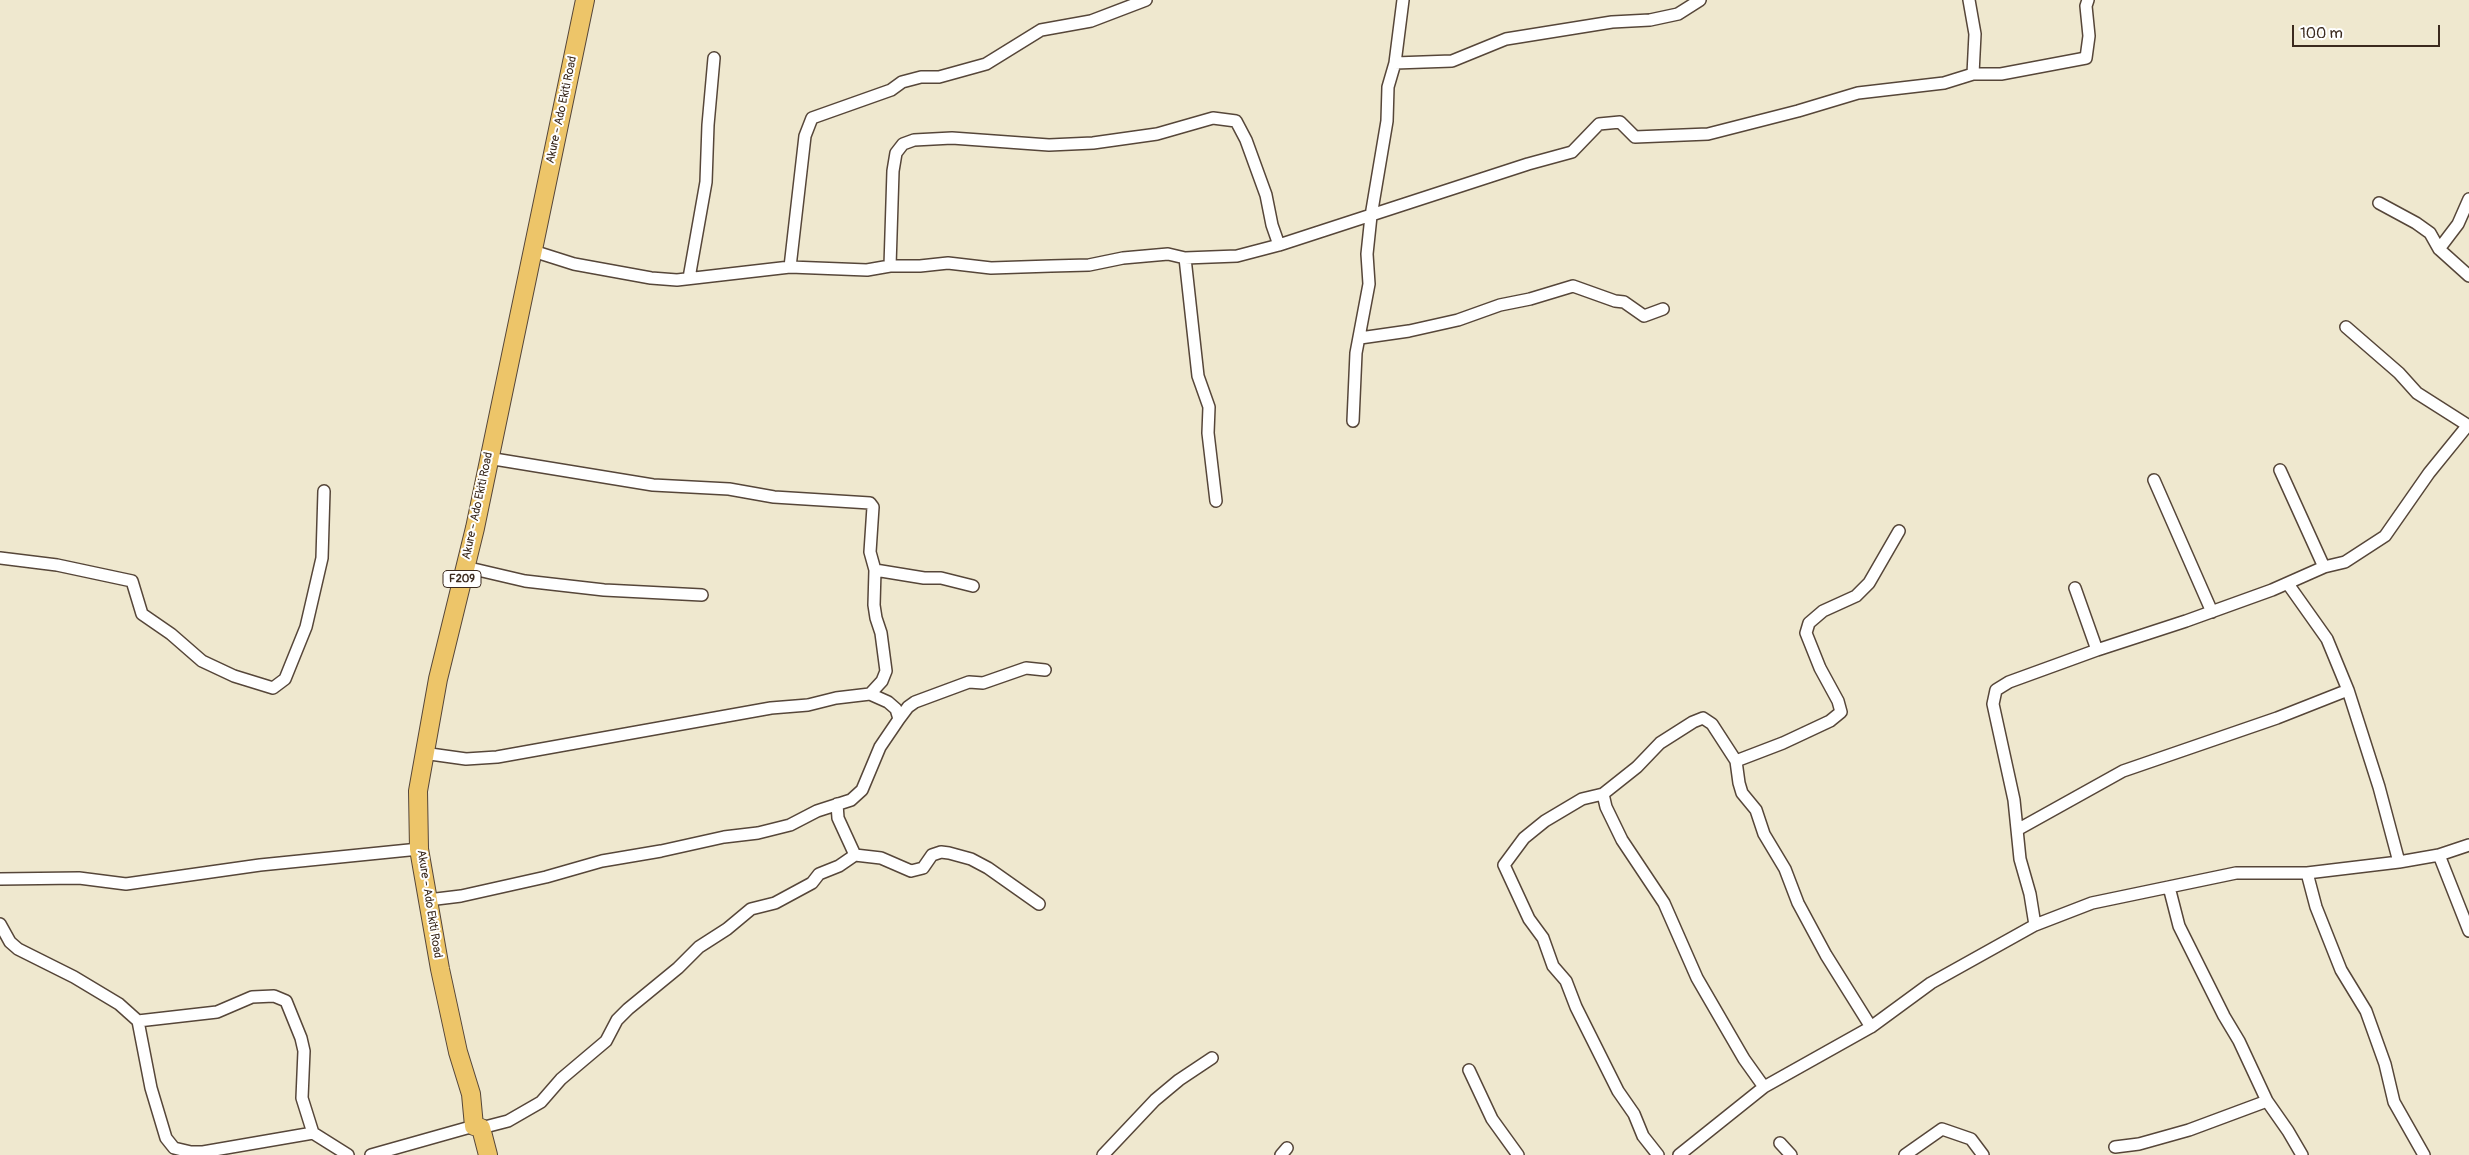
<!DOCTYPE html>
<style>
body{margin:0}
#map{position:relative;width:2469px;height:1155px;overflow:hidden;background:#efe8cf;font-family:Pangolin,sans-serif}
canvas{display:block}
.scale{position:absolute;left:2292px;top:25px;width:148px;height:22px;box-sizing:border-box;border:2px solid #3b2a1e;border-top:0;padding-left:6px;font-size:15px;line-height:18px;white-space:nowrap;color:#3b2a1e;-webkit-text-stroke:4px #fff;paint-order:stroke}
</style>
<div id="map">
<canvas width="2469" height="1155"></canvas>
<div class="scale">100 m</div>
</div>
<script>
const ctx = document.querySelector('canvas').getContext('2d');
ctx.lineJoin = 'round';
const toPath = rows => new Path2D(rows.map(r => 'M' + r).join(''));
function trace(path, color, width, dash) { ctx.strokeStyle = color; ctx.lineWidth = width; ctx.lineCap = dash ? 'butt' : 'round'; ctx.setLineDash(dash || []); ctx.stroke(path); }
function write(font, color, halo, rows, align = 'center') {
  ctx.font = font + ' Pangolin,sans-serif'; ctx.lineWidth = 4; ctx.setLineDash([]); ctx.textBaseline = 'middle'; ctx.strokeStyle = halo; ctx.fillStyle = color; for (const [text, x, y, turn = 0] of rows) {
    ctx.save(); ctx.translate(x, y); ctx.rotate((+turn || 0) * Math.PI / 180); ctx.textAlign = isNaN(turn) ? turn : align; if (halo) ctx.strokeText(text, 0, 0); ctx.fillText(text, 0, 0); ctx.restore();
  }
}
const minor = toPath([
 [1969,0,1975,34,1973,74],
 [1395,63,1452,61,1506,39,1612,22,1650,20,1678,14,1700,0],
 [2379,203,2416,223,2430,233,2439,249,2469,276],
 [2439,249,2458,224,2469,199],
 [533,251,574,264,651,278,677,280,790,267,867,270,890,266,920,266,948,263,991,268,1051,266,1089,265,1123,258,1168,254,1185,258,1237,256,1279,245,1528,164,1572,152,1599,124,1620,122,1635,137,1708,134,1798,111,1858,93,1944,83,1973,74,2001,74,2086,58,2089,36,2086,6,2088,0],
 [1185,258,1198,376,1209,407,1208,433,1216,501],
 [890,266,893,171,896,153,903,144,914,140,952,138,1049,145,1093,143,1157,134,1213,118,1236,121,1246,140,1266,195,1272,225,1279,245],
 [790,267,805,136,812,118,891,90,902,82,921,77,939,77,986,64,1041,30,1091,21,1146,0],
 [689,278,706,182,708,125,714,58],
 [2346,327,2399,373,2417,393,2469,426],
 [1360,338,1409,331,1458,320,1500,305,1530,299,1573,286,1615,301,1624,302,1644,316,1663,309],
 [1353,421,1356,353,1369,284,1367,254,1371,216,1387,121,1388,87,1395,63,1403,0],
 [488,458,653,485,729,489,774,497,870,503,873,507,870,552,875,570,874,605,876,618,881,633,886,671,882,681,870,694],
 [2280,470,2324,567],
 [2154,480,2212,612],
 [0,558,57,565,132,581,142,614,171,634,202,661,234,676,273,688,285,679,306,627,322,558,324,491],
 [465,567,525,581,604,590,702,595],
 [875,570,924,578,941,578,973,586],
 [2288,584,2327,639,2348,690,2379,787,2399,862],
 [2075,588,2097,650],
 [899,719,908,707,915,702,969,682,983,683,1026,668,1045,670],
 [423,753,466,759,497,757,771,708,808,705,836,698,870,694,888,702,896,709,899,719,880,747,862,790,851,800,817,811,790,825,758,833,724,837,661,851,602,861,546,877,461,896,428,900],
 [1736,761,1783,743,1830,721,1841,712,1838,701,1820,668,1806,633,1809,623,1823,611,1856,596,1869,583,1899,531],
 [1603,794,1606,807,1622,840,1664,903,1697,978,1744,1059,1764,1087],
 [837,804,838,818,855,855,881,858,911,871,923,868,932,855,941,852,949,853,971,859,988,868,1039,904],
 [2017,830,2123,771,2277,718,2348,690],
 [2439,855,2469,931],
 [2307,873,2316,907,2341,970,2366,1011,2385,1064,2394,1102,2424,1155],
 [0,879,79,878,126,884,260,865,419,849],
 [2169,887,2179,926,2224,1016,2239,1041,2267,1101,2288,1131,2302,1155],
 [0,924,10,942,18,949,74,977,119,1004,138,1021,151,1088,166,1138,174,1148,191,1152,203,1152,313,1133],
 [2035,925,2030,894,2020,859,2014,800,1993,704,1996,690,2009,682,2097,650,2186,621,2272,590,2324,567,2345,562,2385,536,2429,473,2468,425],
 [138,1021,217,1012,252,997,274,996,286,1001,301,1038,304,1051,302,1098,313,1133,348,1155],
 [1469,1070,1492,1119,1518,1155],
 [481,1128,508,1121,541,1102,561,1079,606,1041,617,1020,628,1009,678,968,699,947,727,929,751,909,775,903,812,883,819,874,839,866,855,855],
 [1780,1143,1791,1155],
 [2115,1147,2139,1144,2189,1130,2267,1101],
 [371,1155,474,1126],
 [1103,1155,1155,1100,1179,1080,1212,1058],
 [1281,1155,1287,1148],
 [1658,1155,1643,1136,1634,1114,1618,1091,1576,1007,1566,981,1553,966,1543,938,1529,919,1504,865,1524,838,1545,821,1582,799,1603,794,1637,767,1660,743,1693,722,1703,718,1712,724,1736,761,1739,783,1742,793,1756,810,1764,834,1785,869,1798,903,1826,955,1871,1027],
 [1679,1155,1764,1087,1871,1027,1931,983,2035,925,2092,903,2236,873,2307,873,2399,862,2439,855,2469,845],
 [1905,1155,1942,1129,1971,1139,1983,1155]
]);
const primary = toPath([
 [488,1155,481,1128,474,1126,471,1094,458,1052,440,969,419,849,418,791,438,679,475,528,585,0]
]);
const shields = [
 [462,579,38]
];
const shieldNames = [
 ["F209",462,579]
];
const streetNames = [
 ["Akure - Ado Ekiti Road",562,110,-78],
 ["Akure - Ado Ekiti Road",478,506,-78],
 ["Akure - Ado Ekiti Road",429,904,81]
];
trace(minor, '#564639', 14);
trace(primary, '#564639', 20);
trace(minor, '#fff', 11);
trace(primary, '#edc569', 18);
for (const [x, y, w] of shields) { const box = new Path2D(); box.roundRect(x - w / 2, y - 8.5, w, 17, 4); ctx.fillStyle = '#fff'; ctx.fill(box); trace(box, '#3b2a1e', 1); }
write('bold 11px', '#3b2a1e', null, shieldNames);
write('12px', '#3b2a1e', '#fff', streetNames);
</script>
